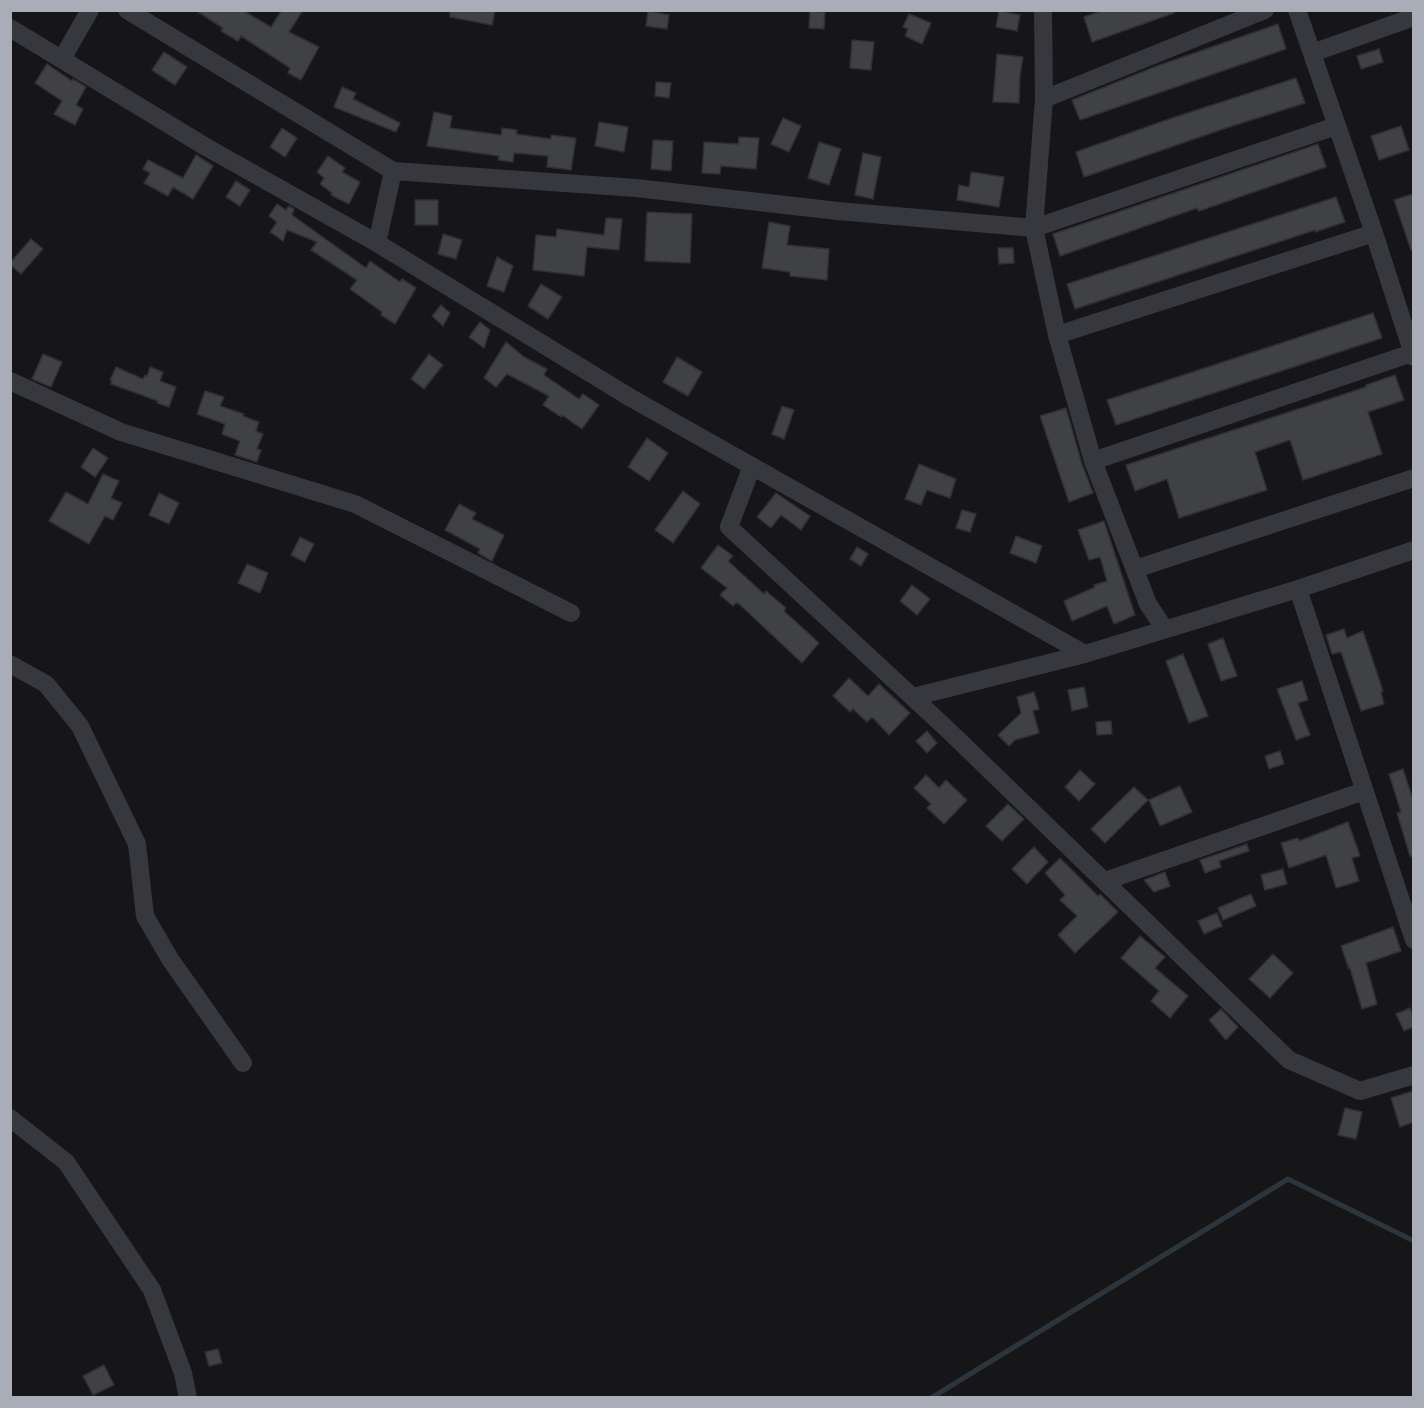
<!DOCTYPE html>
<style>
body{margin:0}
#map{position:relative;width:1424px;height:1408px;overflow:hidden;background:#161618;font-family:"Asap Condensed",sans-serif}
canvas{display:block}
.frame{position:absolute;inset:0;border:12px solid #a8adb8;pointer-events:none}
</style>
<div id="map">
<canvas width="1424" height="1408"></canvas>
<div class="frame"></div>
</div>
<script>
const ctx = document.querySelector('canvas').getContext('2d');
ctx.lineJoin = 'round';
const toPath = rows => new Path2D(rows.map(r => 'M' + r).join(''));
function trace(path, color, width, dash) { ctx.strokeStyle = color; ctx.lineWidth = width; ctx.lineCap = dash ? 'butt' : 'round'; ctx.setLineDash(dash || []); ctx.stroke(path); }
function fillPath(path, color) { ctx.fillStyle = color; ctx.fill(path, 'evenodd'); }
const stream = toPath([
 [931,1398,1288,1179,1414,1241]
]);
const building = toPath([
 [195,10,242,10,271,27,282,10,303,10,289,32,319,47,301,80,288,73,290,68,241,36,238,41,221,31,223,28,195,10],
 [450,10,495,10,492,25,450,17,450,10],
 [1104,10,1174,10,1174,13,1092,42,1084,17,1104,10],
 [648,11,669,15,667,29,646,26,648,11],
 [810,11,825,12,824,29,809,28,810,11],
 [999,11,1020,15,1017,31,996,27,999,11],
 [909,14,931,23,922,44,905,36,908,29,903,27,909,14],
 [1278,24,1286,49,1080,120,1072,100,1157,66,1278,24],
 [852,40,874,42,871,70,850,68,852,40],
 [1379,49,1383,62,1361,69,1357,56,1379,49],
 [164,52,187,67,175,85,152,70,164,52],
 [997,54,1023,57,1020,76,1019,103,993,102,997,54],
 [47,64,72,81,73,79,86,87,76,105,83,109,75,125,54,114,62,101,35,83,47,64],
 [1296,78,1305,103,1226,128,1084,177,1076,152,1172,118,1296,78],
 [656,82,671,83,669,98,655,96,656,82],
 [342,87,356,93,353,99,400,123,396,132,334,107,342,87],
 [434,112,452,116,450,128,501,135,502,128,517,130,516,134,551,139,551,135,576,138,571,170,547,167,548,156,514,153,513,162,498,160,499,156,427,146,434,112],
 [783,118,801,126,789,152,771,144,783,118],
 [599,122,628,127,624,152,595,146,599,122],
 [1401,126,1409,150,1379,160,1371,136,1401,126],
 [282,128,297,138,285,157,270,147,282,128],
 [739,137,759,138,756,169,721,166,720,174,702,173,704,142,738,144,739,137],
 [653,140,673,141,671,171,651,169,653,140],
 [819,142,841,149,829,185,808,178,819,142],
 [1318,144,1326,167,1199,211,1197,208,1060,256,1053,234,1318,144],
 [863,153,881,157,873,199,855,195,863,153],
 [196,155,213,166,193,199,173,187,168,196,144,183,150,173,143,169,148,160,183,178,196,155],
 [328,156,345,168,342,172,360,182,349,204,331,195,332,193,320,184,324,178,317,172,328,156],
 [971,172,1004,177,999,207,957,200,959,185,969,187,971,172],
 [236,181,250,190,240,206,226,197,236,181],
 [1413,194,1413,250,1411,250,1394,200,1413,194],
 [1336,197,1345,222,1315,232,1315,230,1075,309,1067,284,1336,197],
 [415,200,438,200,438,225,415,225,415,200],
 [277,204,286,210,289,206,294,209,292,215,366,268,370,261,400,282,402,279,416,288,395,324,381,315,382,312,350,289,357,280,311,250,317,242,287,230,283,241,270,232,277,222,269,216,277,204],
 [647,212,692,214,690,263,645,261,647,212],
 [606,218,622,219,619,250,587,247,584,276,533,270,536,235,556,237,557,229,604,235,606,218],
 [769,222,790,226,787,245,829,249,827,280,790,276,790,272,762,268,769,222],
 [443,234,462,240,456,259,438,254,443,234],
 [31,239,43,249,21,274,10,265,10,263,31,239],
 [998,248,1013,248,1014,263,999,264,998,248],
 [497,257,513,266,504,292,487,286,497,257],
 [541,284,562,297,548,319,528,306,541,284],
 [441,305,450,313,443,326,432,316,441,305],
 [1373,313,1382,338,1116,425,1107,400,1373,313],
 [480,322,490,330,484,348,469,337,480,322],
 [506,342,524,357,547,369,544,375,579,399,583,394,599,405,582,429,562,415,561,417,543,405,549,396,507,374,496,387,484,378,506,342],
 [43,354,62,362,51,387,32,379,43,354],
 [429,354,443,365,424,389,411,379,429,354],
 [677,357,702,372,688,396,663,382,677,357],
 [116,367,143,379,145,375,147,376,150,367,163,372,160,381,176,387,169,407,157,403,158,401,111,384,112,381,110,380,116,367],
 [1395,375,1404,400,1368,412,1382,454,1303,480,1290,440,1255,452,1267,490,1179,518,1167,479,1135,491,1126,465,1366,387,1366,385,1395,375],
 [205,391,224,397,220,406,244,414,243,416,259,422,256,431,263,434,257,449,261,450,257,462,235,455,240,441,222,434,225,424,197,414,205,391],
 [782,406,794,410,784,439,772,434,782,406],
 [1066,408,1082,464,1093,493,1069,502,1040,416,1066,408],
 [647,438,668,453,649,481,628,467,647,438],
 [93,448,108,458,95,477,81,467,93,448],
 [919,464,956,479,950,498,927,490,921,505,905,499,919,464],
 [103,474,119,481,111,498,122,503,113,520,105,516,89,544,49,521,66,492,88,504,103,474],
 [683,491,700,504,673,543,655,530,683,491],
 [159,493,179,503,169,524,149,515,159,493],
 [776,493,810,516,801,530,781,515,771,528,757,517,776,493],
 [459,504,476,513,472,519,504,535,492,561,478,553,480,549,445,530,459,504],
 [962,510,976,514,970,532,956,528,962,510],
 [1104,521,1135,615,1114,624,1107,606,1072,621,1064,601,1095,587,1094,585,1107,581,1100,557,1089,560,1078,530,1104,521],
 [1016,536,1042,546,1036,563,1010,553,1016,536],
 [300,537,314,544,305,562,291,555,300,537],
 [718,545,733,556,728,561,764,594,766,591,786,608,784,611,819,643,802,663,737,602,733,606,720,595,727,588,701,568,718,545],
 [857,547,868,554,861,566,850,559,857,547],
 [247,564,268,573,260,593,238,583,247,564],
 [912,585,930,599,917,615,900,601,912,585],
 [1344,629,1347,638,1363,631,1383,691,1381,692,1384,704,1361,711,1341,652,1332,654,1326,635,1344,629],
 [1223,638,1237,676,1221,681,1208,644,1223,638],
 [1183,654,1208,716,1189,723,1166,661,1183,654],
 [849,678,868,696,879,684,910,713,889,735,872,717,867,722,853,709,850,712,833,696,849,678],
 [1302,681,1308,700,1298,703,1310,735,1296,740,1277,689,1302,681],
 [1084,687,1088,707,1072,711,1068,690,1084,687],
 [1034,692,1039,709,1033,711,1039,733,1015,740,1009,746,998,735,1021,713,1017,697,1034,692],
 [1111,721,1112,734,1097,735,1096,722,1111,721],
 [927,731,937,743,927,753,916,741,927,731],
 [1280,751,1284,764,1269,769,1265,756,1280,751],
 [1403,769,1413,800,1413,856,1410,856,1397,813,1401,812,1389,774,1403,769],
 [1080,770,1095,784,1079,801,1065,787,1080,770],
 [926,775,939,788,946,780,967,800,944,824,927,808,931,804,914,788,926,775],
 [1180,786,1192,812,1160,826,1149,800,1180,786],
 [1134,787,1148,800,1105,843,1091,829,1134,787],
 [1008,804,1024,819,1002,841,986,826,1008,804],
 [1348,822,1360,856,1352,858,1359,881,1336,888,1326,855,1289,868,1281,843,1298,838,1299,841,1348,822],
 [1247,844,1249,851,1219,861,1221,867,1205,873,1200,860,1247,844],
 [1034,847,1048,862,1027,884,1012,869,1034,847],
 [1060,858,1098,896,1100,894,1118,912,1075,953,1058,935,1077,916,1060,900,1065,895,1045,873,1060,858],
 [1283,869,1287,884,1265,890,1261,875,1283,869],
 [1165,872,1170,886,1154,892,1144,880,1165,872],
 [1251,894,1256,906,1223,920,1218,908,1251,894],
 [1217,913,1222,926,1204,934,1198,921,1217,913],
 [1393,927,1401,951,1366,963,1377,1004,1362,1009,1350,968,1349,969,1341,946,1393,927],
 [1140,936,1165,957,1155,968,1188,996,1170,1018,1151,1001,1159,991,1121,958,1140,936],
 [1273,954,1293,973,1270,998,1249,979,1273,954],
 [1410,1008,1413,1016,1413,1027,1404,1031,1396,1014,1410,1008],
 [1221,1009,1238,1027,1226,1040,1209,1020,1221,1009],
 [1413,1091,1413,1122,1400,1127,1391,1098,1413,1091],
 [1345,1108,1362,1112,1356,1139,1338,1135,1345,1108],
 [218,1349,222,1363,209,1366,205,1352,218,1349],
 [104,1365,114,1385,93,1395,83,1376,104,1365]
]);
const minor = toPath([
 [127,10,393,171,636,188,838,211,1034,228,1336,126],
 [1043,10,1044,99,1034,228,1057,335,1093,461,1148,604,1164,628],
 [1297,10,1374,233,1414,357],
 [10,28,206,147,377,243,631,398,1085,654],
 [1312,53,1414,17],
 [62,59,90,10],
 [1044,99,1265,10],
 [377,243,393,171],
 [1057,335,1374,233],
 [10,381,121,432,355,504,571,613],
 [1093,461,1412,353],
 [752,466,729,527,947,729,1289,1060,1360,1091,1414,1075],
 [1135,569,1414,478],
 [1298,589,1414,940],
 [10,664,46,684,80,726,137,844,145,916,170,959,243,1063],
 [913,697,1085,654,1298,589,1414,550],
 [1105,881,1364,791],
 [10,1118,66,1162,152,1290,183,1373,188,1398]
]);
trace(stream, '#2c353c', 5);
fillPath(building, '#404145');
trace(building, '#303034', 1.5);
trace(minor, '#37383d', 18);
</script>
